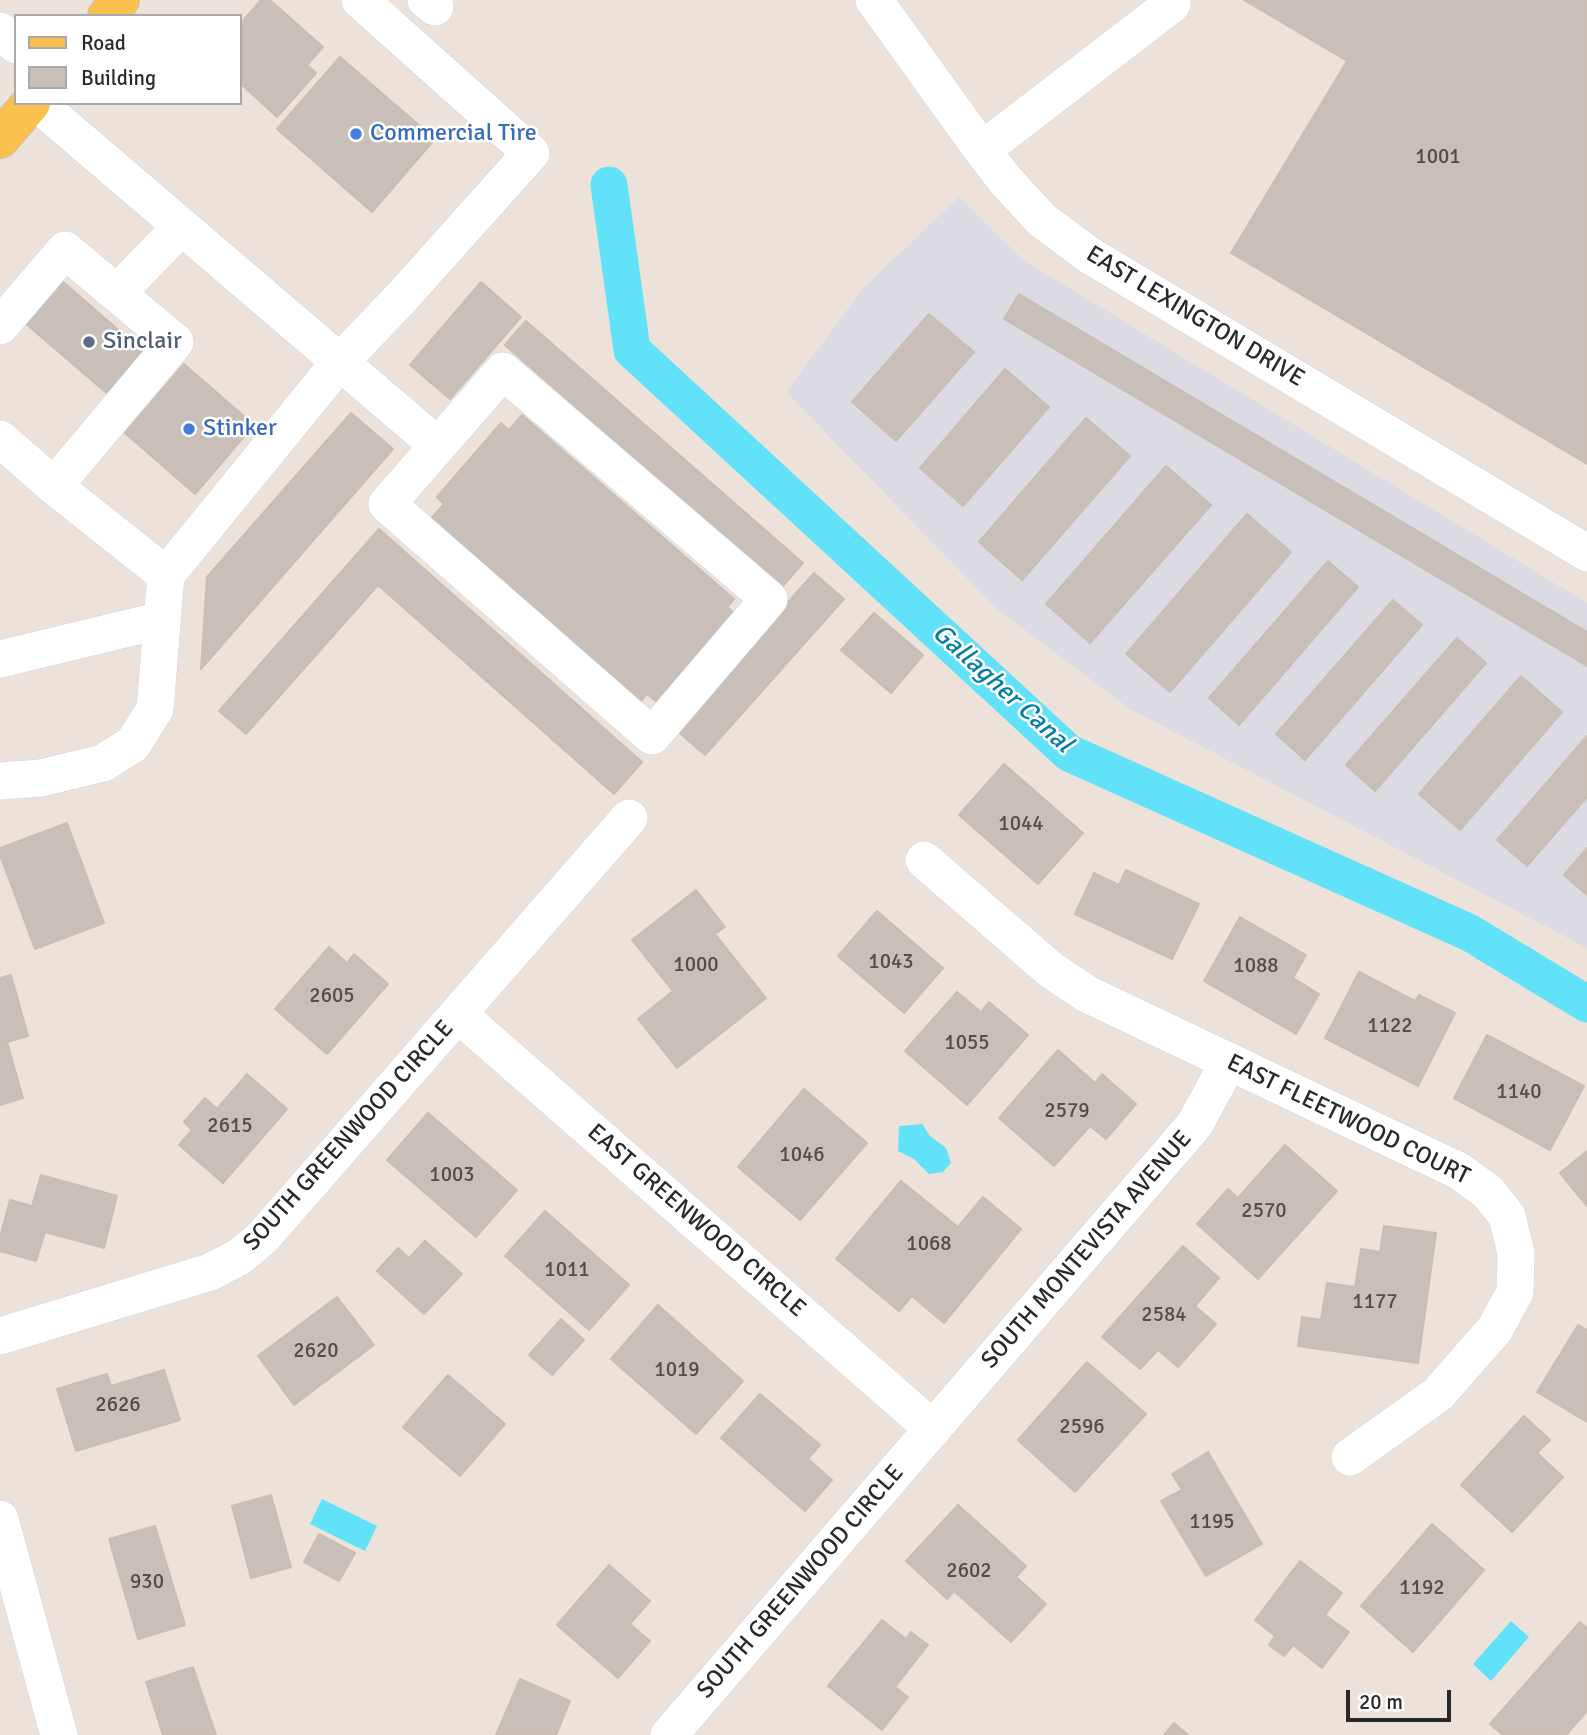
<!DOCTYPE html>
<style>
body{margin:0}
#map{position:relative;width:1587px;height:1735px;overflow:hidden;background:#ede2d9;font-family:Signika,sans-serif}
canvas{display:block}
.legend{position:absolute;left:14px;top:14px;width:228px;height:91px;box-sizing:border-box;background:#fff;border:2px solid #a9a9a9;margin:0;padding:9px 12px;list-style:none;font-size:21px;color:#292929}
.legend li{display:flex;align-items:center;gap:14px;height:35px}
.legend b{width:35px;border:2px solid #a9a9a9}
.scale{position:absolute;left:1346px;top:1690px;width:105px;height:32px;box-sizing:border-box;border:4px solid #292929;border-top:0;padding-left:9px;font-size:21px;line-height:24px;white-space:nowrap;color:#292929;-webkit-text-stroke:5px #fff;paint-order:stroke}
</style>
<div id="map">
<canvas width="1587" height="1735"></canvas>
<ul class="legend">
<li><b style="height:9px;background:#fcc04e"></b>Road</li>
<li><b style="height:19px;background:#c8bfb9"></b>Building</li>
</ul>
<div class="scale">20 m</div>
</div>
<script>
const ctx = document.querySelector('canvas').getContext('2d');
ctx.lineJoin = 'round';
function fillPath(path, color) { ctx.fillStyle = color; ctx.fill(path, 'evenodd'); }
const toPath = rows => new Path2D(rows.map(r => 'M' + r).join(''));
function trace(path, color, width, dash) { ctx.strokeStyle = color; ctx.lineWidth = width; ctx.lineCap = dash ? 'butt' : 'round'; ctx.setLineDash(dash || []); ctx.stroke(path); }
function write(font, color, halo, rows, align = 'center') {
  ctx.font = font + ' Signika,sans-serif'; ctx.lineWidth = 5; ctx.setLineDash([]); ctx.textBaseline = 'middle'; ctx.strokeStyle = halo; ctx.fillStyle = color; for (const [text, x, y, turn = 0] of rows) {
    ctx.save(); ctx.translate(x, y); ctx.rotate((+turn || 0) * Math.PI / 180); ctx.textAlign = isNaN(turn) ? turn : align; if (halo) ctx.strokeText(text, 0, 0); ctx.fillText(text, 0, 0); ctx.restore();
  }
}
const industrial = toPath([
 [959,197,1023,260,1587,603,1587,948,1130,709,998,610,786,392,865,286]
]);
const water = toPath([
 [922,1124,930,1136,946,1148,951,1163,943,1172,929,1174,914,1159,898,1151,899,1126],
 [322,1499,377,1526,365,1551,310,1524],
 [1511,1621,1529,1637,1491,1681,1473,1664]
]);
const canal = toPath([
 [609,185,632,350,1069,753,1470,933,1587,1004]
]);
const building = toPath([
 [261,0,270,0,323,47,307,65,316,73,277,117,240,83,240,24,261,0],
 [1244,0,1587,0,1587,464,1231,253,1347,61,1244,0],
 [340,57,435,139,372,212,277,129,340,57],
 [62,281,153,360,117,402,25,323,62,281],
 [481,282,521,317,450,399,410,365,481,282],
 [1019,294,1587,632,1587,666,1004,319,1019,294],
 [929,314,974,352,896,441,852,402,929,314],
 [526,321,803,563,782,587,505,345,526,321],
 [184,364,254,425,195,494,125,433,184,364],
 [1005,369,1049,407,963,506,920,468,1005,369],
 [351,413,393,449,201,669,207,577,351,413],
 [522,415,734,599,727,607,734,613,657,702,647,694,638,704,429,521,444,504,437,497,501,423,509,430,522,415],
 [1086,418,1130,456,1022,580,979,542,1086,418],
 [1166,466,1211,505,1090,643,1046,604,1166,466],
 [1247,514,1291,552,1170,692,1126,654,1247,514],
 [379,529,642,762,614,794,378,585,246,734,219,711,379,529],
 [1328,561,1358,587,1239,725,1209,698,1328,561],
 [814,573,844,599,705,755,675,729,814,573],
 [1393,600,1422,625,1305,760,1276,734,1393,600],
 [874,613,923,655,891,693,841,650,874,613],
 [1457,638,1486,663,1375,791,1346,765,1457,638],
 [1521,676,1562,712,1460,830,1419,794,1521,676],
 [1587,736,1587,797,1527,866,1497,840,1587,736],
 [1004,764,1083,833,1038,884,959,815,1004,764],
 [67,823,104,923,35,949,0,855,0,848,67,823],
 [1587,848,1587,895,1564,875,1587,848],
 [1126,870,1199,904,1172,959,1075,914,1094,873,1119,885,1126,870],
 [696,890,725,927,715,934,766,998,677,1068,638,1019,673,991,632,940,696,890],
 [877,911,943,968,904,1013,838,956,877,911],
 [1240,917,1306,955,1293,978,1319,994,1296,1034,1204,981,1240,917],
 [329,947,347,963,354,954,388,984,327,1054,275,1009,329,947],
 [1359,972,1415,1001,1419,995,1455,1013,1418,1086,1325,1038,1359,972],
 [11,975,28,1036,7,1042,23,1098,0,1105,0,978,11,975],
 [957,992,981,1012,989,1002,1028,1035,967,1105,905,1051,957,992],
 [1487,1035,1584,1086,1550,1150,1454,1098,1487,1035],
 [1058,1050,1095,1083,1102,1074,1136,1104,1106,1139,1090,1126,1054,1166,999,1118,1058,1050],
 [247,1074,287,1109,223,1183,179,1145,192,1130,184,1122,205,1098,217,1109,247,1074],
 [804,1089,867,1143,800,1220,738,1167,804,1089],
 [428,1113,517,1190,476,1237,387,1160,428,1113],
 [1285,1145,1337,1191,1258,1279,1197,1224,1228,1189,1238,1198,1285,1145],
 [1587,1151,1587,1206,1560,1173,1587,1151],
 [41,1175,117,1196,104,1248,45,1232,36,1261,0,1251,0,1237,10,1200,32,1206,41,1175],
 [901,1181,958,1227,983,1197,1021,1229,944,1323,912,1296,899,1311,836,1259,901,1181],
 [545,1211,629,1285,589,1330,505,1256,545,1211],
 [1384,1226,1436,1233,1418,1363,1298,1346,1302,1317,1321,1320,1327,1283,1355,1287,1361,1249,1380,1252,1384,1226],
 [425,1241,462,1274,424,1314,377,1271,398,1248,409,1258,425,1241],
 [1183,1246,1219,1278,1195,1306,1216,1324,1178,1367,1158,1350,1140,1369,1102,1337,1183,1246],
 [337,1297,374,1345,294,1405,258,1356,337,1297],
 [658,1305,743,1381,696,1434,611,1359,658,1305],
 [561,1319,584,1340,552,1375,529,1355,561,1319],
 [1578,1325,1587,1330,1587,1422,1537,1392,1578,1325],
 [1087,1362,1146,1414,1075,1492,1018,1440,1087,1362],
 [164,1370,180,1420,76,1451,57,1389,107,1374,111,1386,164,1370],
 [448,1375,505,1424,460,1476,403,1427,448,1375],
 [760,1394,820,1445,808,1459,832,1480,805,1511,721,1438,760,1394],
 [1524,1416,1550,1440,1537,1453,1563,1477,1512,1532,1461,1485,1524,1416],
 [1208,1452,1262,1544,1206,1576,1161,1501,1182,1490,1172,1474,1208,1452],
 [271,1495,291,1567,251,1578,232,1506,271,1495],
 [958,1505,1026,1566,1016,1577,1046,1604,1011,1642,954,1591,947,1599,906,1561,958,1505],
 [1432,1524,1484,1570,1413,1652,1361,1606,1432,1524],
 [155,1526,185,1625,138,1639,109,1539,155,1526],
 [319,1534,355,1553,339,1581,304,1562,319,1534],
 [1300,1561,1342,1593,1325,1615,1349,1632,1322,1668,1293,1645,1284,1656,1269,1645,1275,1636,1255,1620,1300,1561],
 [609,1565,650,1601,630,1624,650,1641,618,1678,557,1625,609,1565],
 [882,1620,906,1639,911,1632,928,1645,895,1687,908,1697,882,1730,828,1686,882,1620],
 [1580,1622,1587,1628,1587,1711,1566,1735,1503,1735,1490,1724,1580,1622],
 [193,1667,216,1735,163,1735,146,1682,193,1667],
 [520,1679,570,1701,556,1735,496,1735,520,1679],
 [1174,1723,1188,1735,1164,1735,1174,1723]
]);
const minor = toPath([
 [426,0,435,7],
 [874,0,982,150,1006,181,1042,220,1089,255,1587,553],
 [0,31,16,45],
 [37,103,437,445],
 [982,150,1172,4],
 [118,292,181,227],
 [0,326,65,250,175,342,54,486,0,439],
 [503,371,769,599,652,736,387,504,503,371],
 [54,486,166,575],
 [0,659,162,620],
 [0,781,41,778,103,763,133,744,155,709,166,575,339,363,402,297,531,153,360,0],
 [924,860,1051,970,1087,994,1459,1171,1488,1192,1507,1216,1516,1253,1515,1292,1495,1329,1438,1394,1350,1457],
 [458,1014,933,1429],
 [0,1336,210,1272,239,1257,262,1238,629,818],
 [0,1519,59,1735],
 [669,1735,1195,1124,1229,1061]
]);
const major = toPath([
 [107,16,120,0],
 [0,139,31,103]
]);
const markers = [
 [356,134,7,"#3f7fe0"],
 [89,342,7,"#5c6f8a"],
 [189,429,7,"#3f7fe0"]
];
const numberNames = [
 ["1001",1438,157],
 ["1044",1021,824],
 ["1043",891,962],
 ["1000",696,965],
 ["1088",1256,966],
 ["2605",332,996],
 ["1122",1390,1026],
 ["1055",967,1043],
 ["1140",1519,1092],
 ["2579",1067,1111],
 ["2615",230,1126],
 ["1046",802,1155],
 ["1003",452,1175],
 ["2570",1264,1211],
 ["1068",929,1244],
 ["1011",567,1270],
 ["1177",1375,1302],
 ["2584",1164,1315],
 ["2620",316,1351],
 ["1019",677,1370],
 ["2626",118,1405],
 ["2596",1082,1427],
 ["1195",1212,1522],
 ["2602",969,1571],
 ["930",147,1582],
 ["1192",1422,1588]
];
const shopNames = [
 ["Commercial Tire",370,134],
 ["Stinker",203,429]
];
const streetNames = [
 ["EAST LEXINGTON DRIVE",1195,317,31],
 ["EAST FLEETWOOD COURT",1348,1120,26],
 ["SOUTH GREENWOOD CIRCLE",349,1136,-48],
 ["EAST GREENWOOD CIRCLE",696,1221,41],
 ["SOUTH MONTEVISTA AVENUE",1087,1250,-49],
 ["SOUTH GREENWOOD CIRCLE",801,1582,-49]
];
const serviceNames = [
 ["Sinclair",103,342]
];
const waterNames = [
 ["Gallagher Canal",1002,689,42]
];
fillPath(industrial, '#dcdbe4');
fillPath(water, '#62e2f9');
trace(canal, '#62e2f9', 37);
fillPath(building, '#c8bfb9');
trace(building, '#c8beb3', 2);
trace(minor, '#ced5e4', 38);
trace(major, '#c3c3c3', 40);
trace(minor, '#fff', 37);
trace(major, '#fcc04e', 38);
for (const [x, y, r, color] of markers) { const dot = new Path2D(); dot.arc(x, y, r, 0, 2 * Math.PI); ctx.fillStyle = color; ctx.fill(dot); trace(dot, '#fff', 2.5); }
write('21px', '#514e4d', null, numberNames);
write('24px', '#366cbe', '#fff', shopNames, 'left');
write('24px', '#292929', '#fff', streetNames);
write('24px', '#4e5e75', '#fff', serviceNames, 'left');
write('italic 26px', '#027fa4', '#fff', waterNames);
</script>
